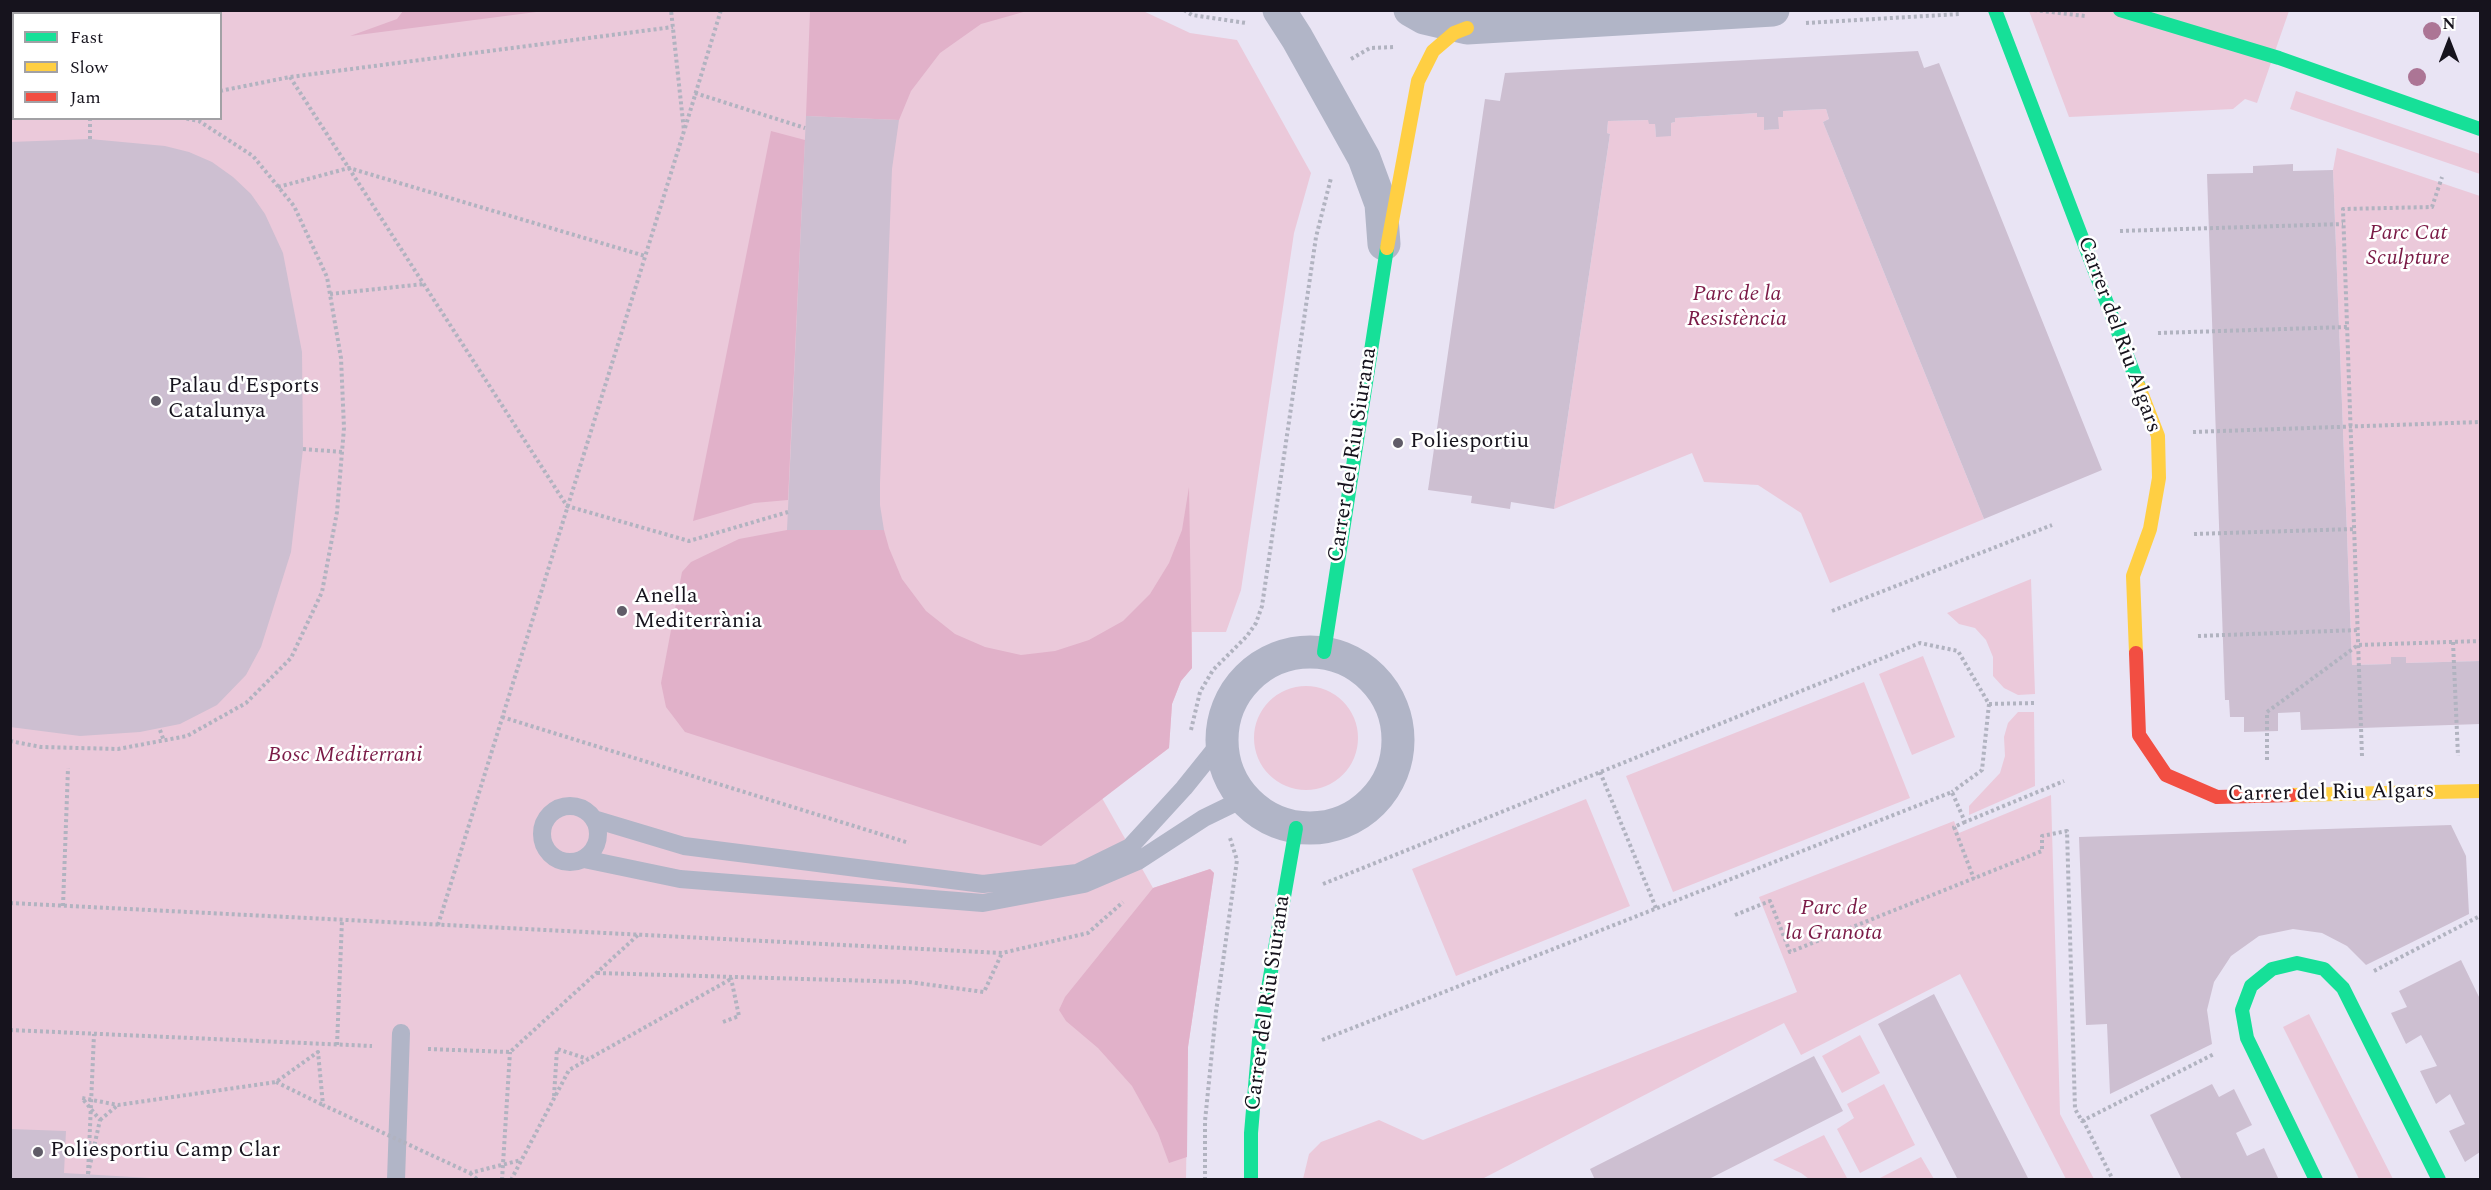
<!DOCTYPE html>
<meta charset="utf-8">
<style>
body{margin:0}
#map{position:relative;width:2491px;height:1190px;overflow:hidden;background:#e9e4f4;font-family:Spectral,serif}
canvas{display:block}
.frame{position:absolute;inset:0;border:12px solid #16131d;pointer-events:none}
.legend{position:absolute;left:12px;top:12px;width:210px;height:108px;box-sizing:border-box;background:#fff;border:2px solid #a2a1a5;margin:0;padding:8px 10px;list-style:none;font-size:18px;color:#16131d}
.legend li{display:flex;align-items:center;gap:12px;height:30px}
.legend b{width:30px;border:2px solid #a2a1a5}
.north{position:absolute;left:2419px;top:12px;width:60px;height:60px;-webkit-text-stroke:4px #fff;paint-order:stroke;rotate:0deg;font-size:16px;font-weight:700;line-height:24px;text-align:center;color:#16131d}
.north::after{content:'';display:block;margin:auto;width:21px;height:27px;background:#16131d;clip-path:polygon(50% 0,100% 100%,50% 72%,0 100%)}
</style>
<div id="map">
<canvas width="2491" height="1190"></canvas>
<div class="frame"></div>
<ul class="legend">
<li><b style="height:8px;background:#16e098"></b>Fast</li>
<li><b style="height:8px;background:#ffcf43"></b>Slow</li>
<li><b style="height:8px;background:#f24e42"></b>Jam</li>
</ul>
<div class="north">N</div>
</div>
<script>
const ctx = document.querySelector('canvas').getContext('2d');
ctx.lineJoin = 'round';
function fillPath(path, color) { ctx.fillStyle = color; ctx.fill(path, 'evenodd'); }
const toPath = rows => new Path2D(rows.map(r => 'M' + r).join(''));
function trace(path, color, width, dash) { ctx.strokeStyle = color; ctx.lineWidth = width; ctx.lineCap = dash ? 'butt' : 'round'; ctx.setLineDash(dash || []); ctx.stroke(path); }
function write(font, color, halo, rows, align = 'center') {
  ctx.font = font + ' Spectral,serif'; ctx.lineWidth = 5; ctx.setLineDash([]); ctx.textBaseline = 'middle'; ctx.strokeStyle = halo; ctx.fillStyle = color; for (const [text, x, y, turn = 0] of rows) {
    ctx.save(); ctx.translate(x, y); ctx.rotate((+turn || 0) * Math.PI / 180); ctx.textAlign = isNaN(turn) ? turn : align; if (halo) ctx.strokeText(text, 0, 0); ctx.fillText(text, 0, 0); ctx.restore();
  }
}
const green = toPath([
 [1141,10,1190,33,1237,40,1311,173,1294,233,1241,590,1226,632,1192,632,1192,668,1181,681,1172,704,1169,748,1102,798,1153,888,1210,869,1214,873,1188,1047,1186,1179,11,1179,10,11],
 [14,14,220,14,220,118,14,118],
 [2029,11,2289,11,2257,103,2245,99,2233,109,2069,117],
 [2296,91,2480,154,2480,174,2290,109],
 [1826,109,1829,119,1823,122,1984,519,1830,583,1801,513,1758,485,1704,482,1692,453,1554,509,1610,134,1607,133,1608,121,1648,120,1655,124,1656,136,1670,136,1671,123,1675,122,1675,118,1757,113,1757,117,1764,117,1764,130,1778,129,1778,117,1783,116,1783,111],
 [2337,148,2480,196,2480,661,2406,663,2406,657,2392,657,2391,664,2352,665,2333,170],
 [2031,579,2035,694,2018,695,2004,688,1993,676,1993,657,1986,640,1975,628,1959,624,1947,613],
 [1923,656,1955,737,1912,755,1879,674],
 [1864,682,1910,798,1673,892,1626,776],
 '1254 738a52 52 0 1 1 104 0a52 52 0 1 1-104 0Z',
 [2018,712,2034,712,2035,786,1969,815,1969,806,2000,773,2005,756,2004,737,2008,723],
 [2051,795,2060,1114,2094,1179,2066,1179,1960,974,1801,1055,1784,1023,1482,1179,1303,1179,1309,1154,1321,1142,1379,1120,1423,1140,1797,992,1759,897,1954,821,1959,833],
 [1586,799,1630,906,1456,976,1412,869],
 [2309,1014,2393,1179,2359,1179,2283,1027],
 [1860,1035,1880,1073,1842,1093,1822,1056],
 [1884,1084,1915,1145,1860,1173,1837,1129,1854,1118,1847,1104],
 [1824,1135,1847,1178,1843,1179,1809,1179,1801,1173,1773,1160],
 [1921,1157,1934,1179,1878,1179]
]);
const forest = toPath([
 [403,11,403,10,544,11,350,36,397,19],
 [810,11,810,10,1027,11,981,24,940,53,911,91,899,120,806,116],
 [771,131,805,140,788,500,754,503,693,521],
 [1189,487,1192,668,1181,681,1172,704,1169,748,1041,846,685,732,666,707,661,683,682,572,691,562,739,539,787,530,884,530,889,548,902,579,926,611,955,634,985,647,1021,655,1055,651,1089,640,1123,621,1150,594,1169,563,1182,530],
 [1210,869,1214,873,1188,1047,1187,1157,1169,1163,1158,1133,1132,1086,1098,1048,1066,1021,1059,1010,1065,997,1153,888]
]);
const building = toPath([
 [1918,51,1924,68,1939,63,2102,470,1984,519,1823,122,1829,119,1826,109,1783,111,1783,117,1778,117,1779,129,1764,130,1764,117,1757,117,1757,113,1675,118,1675,122,1671,123,1671,136,1656,137,1655,124,1649,124,1648,120,1608,121,1607,133,1610,134,1554,509,1511,502,1510,509,1471,503,1472,496,1428,490,1485,99,1500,101,1505,73],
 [806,116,899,120,892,169,880,483,880,505,884,530,787,530],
 [90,139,165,146,189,152,212,162,233,177,251,194,265,214,283,253,302,352,303,449,291,552,261,647,246,675,217,705,180,724,140,732,80,736,10,727,10,142],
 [2293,164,2293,171,2333,170,2352,665,2391,664,2391,657,2406,657,2406,663,2480,661,2480,724,2301,730,2300,712,2278,713,2278,731,2244,732,2244,717,2230,717,2229,700,2225,700,2207,174,2253,173,2253,166],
 [2451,825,2466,856,2469,914,2366,965,2347,946,2322,933,2293,929,2259,936,2231,956,2214,982,2207,1010,2212,1044,2110,1094,2107,1024,2086,1025,2079,837],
 [2461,960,2480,999,2480,1152,2465,1162,2449,1131,2465,1124,2450,1094,2436,1104,2420,1071,2437,1066,2421,1035,2406,1044,2391,1013,2407,1007,2399,991],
 [1934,994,2029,1180,1958,1180,1878,1024],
 [1814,1056,1843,1111,1707,1180,1595,1180,1590,1169],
 [2212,1084,2219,1097,2234,1089,2252,1125,2236,1133,2247,1156,2264,1148,2279,1180,2182,1180,2150,1115],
 [10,1129,66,1131,64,1173,150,1178,150,1180,10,1180]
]);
const path = toPath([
 [1184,10,1192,15,1246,23],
 [2034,10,2085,16],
 [1806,23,1960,14],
 [1351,59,1370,48,1394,47],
 [290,77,567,506,689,541,788,512],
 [220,91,290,77,673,27],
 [695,93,805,128],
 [10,110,14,110],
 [685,128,721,10],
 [90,139,90,118],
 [278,187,349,168,645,256],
 [2120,231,2343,224],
 [330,294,424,284],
 [2158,333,2347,327],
 [2193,432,2480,422],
 [303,449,342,452],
 [2194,534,2354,529],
 [1832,611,2052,525],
 [2198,636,2358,630],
 [2453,642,2458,756],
 [1989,704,2035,703],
 [502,717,909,843],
 [160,730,164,741],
 [1191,730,1200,692,1213,670,1247,636,1256,623,1262,606,1316,237,1331,178],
 [10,741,41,747,118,749,187,736,246,703,291,658,322,592,337,512,344,428,341,358,327,277,294,206,253,156,199,121,183,118],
 [2362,756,2343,209,2432,207,2442,177],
 [2267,760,2267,712,2358,645,2480,641],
 [1600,772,1656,908],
 [1965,822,1954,827,1974,879],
 [1323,884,1920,643,1958,651,1989,704,1982,770,1952,792],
 [10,903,1002,953,1088,933,1123,902],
 [63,906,68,768],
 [1735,915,1770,901,1790,952,2042,851,2042,836,2067,831,2075,1109,2082,1121,2214,1054],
 [438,925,684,131,671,10],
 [2374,971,2480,916],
 [597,973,909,982,984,992,1002,953],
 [723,1022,739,1016,731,978],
 [10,1030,372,1046],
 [1322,1040,1952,792,1965,822,2064,781],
 [337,1045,342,920],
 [428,1049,510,1052,638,935],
 [276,1082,323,1105],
 [554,1096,557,1049,588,1059],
 [100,1120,118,1105],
 [2083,1120,2113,1180],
 [470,1173,478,1180],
 [88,1174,94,1034],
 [502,1180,510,1052],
 [511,1180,569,1070,731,979],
 [1205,1180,1205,1121,1216,1012,1237,860,1230,838]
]);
const lane = toPath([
 '542 834a28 28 0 1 1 56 0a28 28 0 1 1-56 0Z',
 [594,819,684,846,983,884,1077,873,1130,847,1184,788,1221,742],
 [584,859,680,879,983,903,1084,884,1138,861,1204,818,1243,799],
 [396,1180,401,1033]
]);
const street = toPath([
 [1279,10,1297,38,1364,158,1381,204,1384,244],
 [1410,10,1424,18,1467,28,1773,10],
 '1222 740a88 88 0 1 1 176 0a88 88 0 1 1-176 0Z'
]);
const fast = toPath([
 [1995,10,2139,387],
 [2120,10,2279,58,2480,129],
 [1324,652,1387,248],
 [1251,1180,1251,1133,1259,1040,1296,828],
 [2316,1180,2247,1038,2242,1010,2251,986,2272,969,2297,963,2324,969,2343,988,2439,1180]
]);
const slow = toPath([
 [1387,248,1418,81,1433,51,1454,33,1467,28],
 [2136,653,2133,576,2150,529,2159,478,2158,436,2139,387],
 [2291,795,2480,791]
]);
const jam = toPath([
 [2136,653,2139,735,2166,775,2217,797,2291,795]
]);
const pathBridge = toPath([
 [88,1174,100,1120,82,1098,118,1105,276,1082,318,1052,323,1105,470,1173,521,1160]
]);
const trees = [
 [2432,31],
 [2417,77]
];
const markers = [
 [156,401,6,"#605c68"],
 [1398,443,6,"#605c68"],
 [622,611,6,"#605c68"],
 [38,1152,6,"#605c68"]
];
const parkNames = [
 ["Parc Cat",2408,235],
 ["Sculpture",2408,260],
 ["Parc de la",1737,296],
 ["Resistència",1737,321],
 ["Bosc Mediterrani",345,757],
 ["Parc de",1834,910],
 ["la Granota",1834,935]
];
const streetNames = [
 ["Carrer del Riu Algars",2118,335,70],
 ["Carrer del Riu Siurana",1354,455,-81],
 ["Carrer del Riu Algars",2331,794,-1],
 ["Carrer del Riu Siurana",1269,1003,-82]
];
const poiNames = [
 ["Palau d'Esports",168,388],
 ["Catalunya",168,413],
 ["Poliesportiu",1410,443],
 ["Anella",634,598],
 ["Mediterrània",634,623],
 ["Poliesportiu Camp Clar",50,1152]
];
fillPath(green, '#ebc9da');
fillPath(forest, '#e1b1c9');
fillPath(building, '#cdbfd1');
trace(path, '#b1b3c0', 4, [3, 3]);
trace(lane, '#b1b5c7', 18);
trace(street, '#b1b5c7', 33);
trace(fast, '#16e098', 14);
trace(slow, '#ffcf43', 14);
trace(jam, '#f24e42', 14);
trace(pathBridge, '#b1b3c0', 4, [3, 3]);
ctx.fillStyle = '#ac7595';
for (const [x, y] of trees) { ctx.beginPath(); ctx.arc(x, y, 9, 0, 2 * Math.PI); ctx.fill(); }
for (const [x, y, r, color] of markers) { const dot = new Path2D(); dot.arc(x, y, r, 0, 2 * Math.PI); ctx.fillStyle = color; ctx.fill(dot); trace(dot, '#fff', 2); }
write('italic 22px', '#7b1b47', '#fff', parkNames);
write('22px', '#16131d', '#fff', streetNames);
write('22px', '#16131d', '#fff', poiNames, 'left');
</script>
